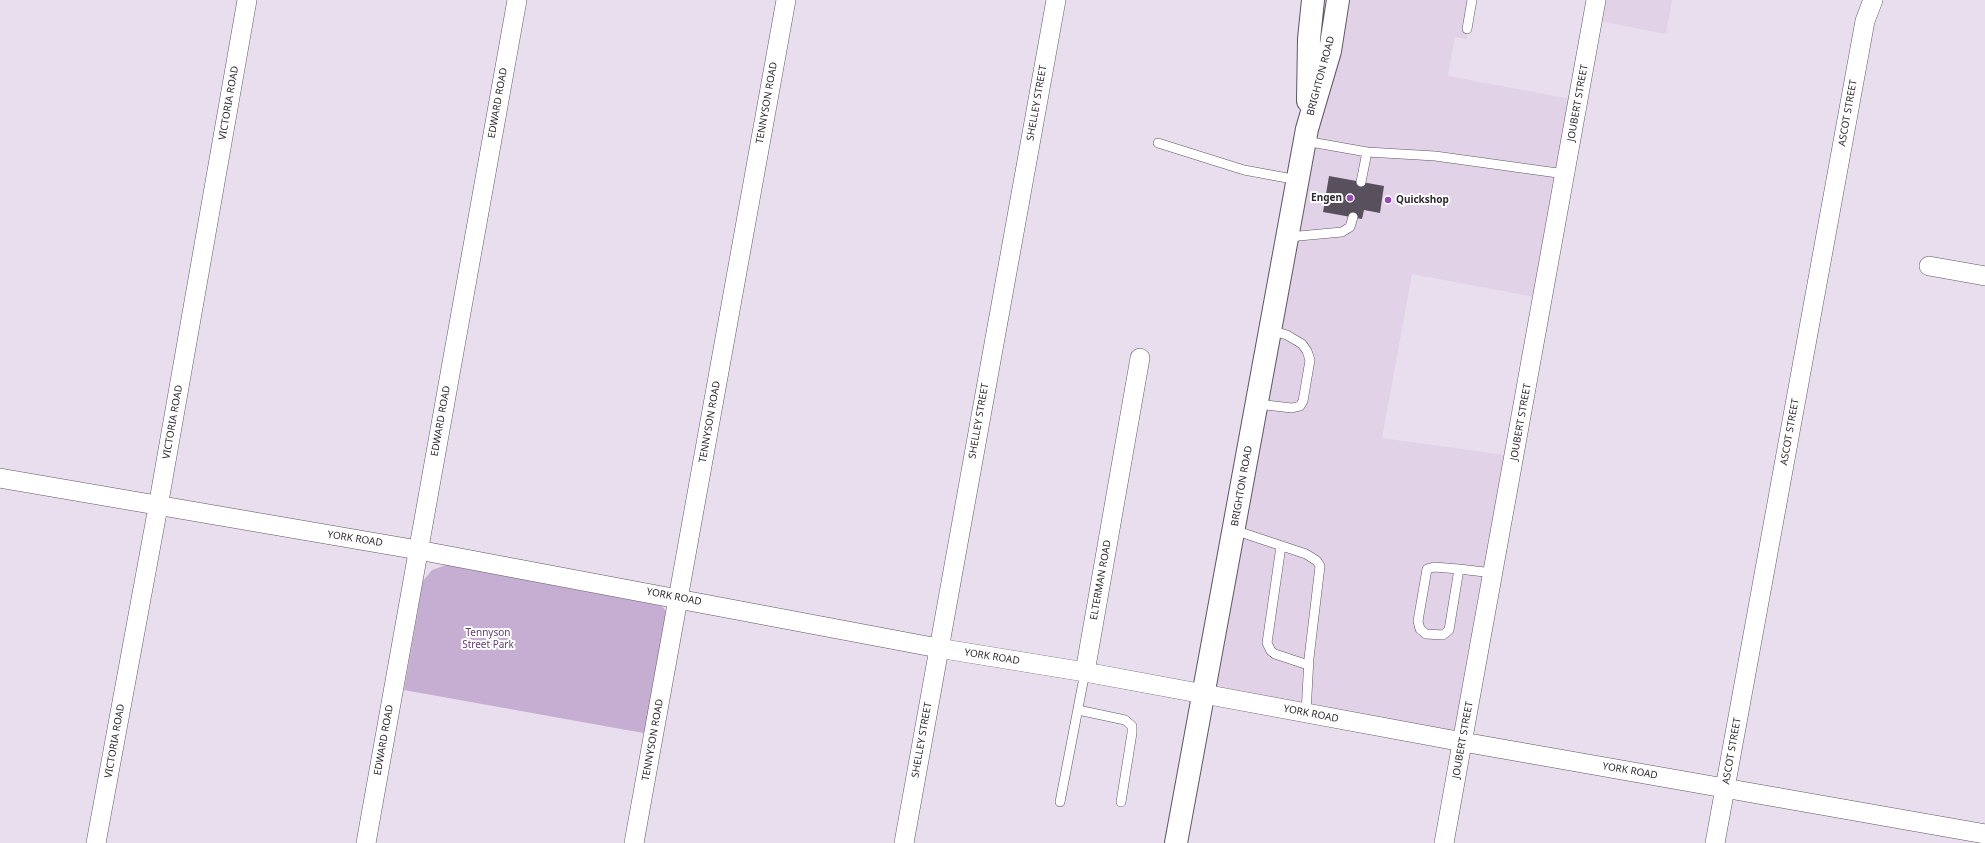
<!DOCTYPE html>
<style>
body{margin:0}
canvas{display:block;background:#e8deed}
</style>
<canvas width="1985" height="843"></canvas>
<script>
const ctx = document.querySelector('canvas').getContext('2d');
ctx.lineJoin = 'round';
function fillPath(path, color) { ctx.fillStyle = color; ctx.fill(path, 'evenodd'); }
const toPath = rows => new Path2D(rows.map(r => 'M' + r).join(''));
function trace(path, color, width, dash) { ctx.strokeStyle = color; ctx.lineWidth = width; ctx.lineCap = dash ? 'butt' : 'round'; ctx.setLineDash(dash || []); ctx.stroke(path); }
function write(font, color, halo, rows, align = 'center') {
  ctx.font = font + ' "Noto Sans",sans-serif'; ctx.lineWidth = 4; ctx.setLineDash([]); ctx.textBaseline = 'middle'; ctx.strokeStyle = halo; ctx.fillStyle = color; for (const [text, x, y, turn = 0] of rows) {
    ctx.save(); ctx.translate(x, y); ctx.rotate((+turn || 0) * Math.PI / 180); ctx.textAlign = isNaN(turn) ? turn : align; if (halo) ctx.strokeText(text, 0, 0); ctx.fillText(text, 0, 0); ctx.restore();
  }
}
const built = toPath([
 [1340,0,1474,0,1467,39,1455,37,1448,76,1576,100,1540,298,1412,274,1382,438,1512,456,1462,741,1205,693],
 [1597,0,1672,0,1666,34,1593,20]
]);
const green = toPath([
 [446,565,662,606,669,615,649,734,404,690,423,581,432,570]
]);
const building = toPath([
 [1329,176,1384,186,1380,213,1364,210,1362,219,1323,212]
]);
const lane = toPath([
 [1467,29,1472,0],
 [1305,141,1367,152,1435,156,1565,174],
 [1158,143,1244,170,1298,180],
 [1361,182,1367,152],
 [1288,237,1342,232,1350,227,1353,217],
 [1257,404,1292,408,1300,406,1303,401,1310,360,1307,351,1302,344,1287,335,1270,330],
 [1234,530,1306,554,1317,561,1320,566,1309,658,1306,713],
 [1281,546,1267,643,1271,651,1275,654,1308,665],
 [1459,569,1449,630,1443,635,1426,634,1420,629,1418,621,1427,569,1434,567,1459,569,1493,573],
 [1078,710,1125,720,1132,726,1132,733,1121,802],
 [1060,802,1085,672]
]);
const street = toPath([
 [1929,266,1985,276],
 [0,478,418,550,938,648,1085,672,1463,742,1985,834],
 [1085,672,1140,358],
 [96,843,158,507,247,0],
 [366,843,517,0],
 [634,843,786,0],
 [904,843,1056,0],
 [1444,843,1596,0],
 [1715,843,1865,21,1873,0]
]);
const secondary = toPath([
 [1308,101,1309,39,1313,0],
 [1176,843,1307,129,1330,51,1338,0]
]);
const markers = [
 [1350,198,4,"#9848b7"],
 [1388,200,4,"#9848b7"]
];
const streetNames = [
 ["BRIGHTON ROAD",1321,76,-75],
 ["VICTORIA ROAD",229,103,-80],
 ["EDWARD ROAD",498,103,-80],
 ["TENNYSON ROAD",767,103,-80],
 ["SHELLEY STREET",1037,103,-80],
 ["JOUBERT STREET",1578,103,-80],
 ["ASCOT STREET",1848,113,-80],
 ["EDWARD ROAD",441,421,-80],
 ["SHELLEY STREET",979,421,-80],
 ["VICTORIA ROAD",173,422,-80],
 ["TENNYSON ROAD",710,422,-80],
 ["JOUBERT STREET",1521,422,-80],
 ["ASCOT STREET",1790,432,-80],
 ["BRIGHTON ROAD",1242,486,-80],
 ["YORK ROAD",355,539,9],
 ["ELTERMAN ROAD",1101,580,-80],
 ["YORK ROAD",674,597,11],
 ["YORK ROAD",992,657,9],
 ["YORK ROAD",1311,714,11],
 ["EDWARD ROAD",384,740,-80],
 ["TENNYSON ROAD",653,740,-80],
 ["SHELLEY STREET",922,740,-80],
 ["JOUBERT STREET",1463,740,-80],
 ["VICTORIA ROAD",115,741,-80],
 ["ASCOT STREET",1732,751,-80],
 ["YORK ROAD",1630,771,10]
];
const poiNames = [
 ["Engen",1342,198],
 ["Quickshop",1396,200,"left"]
];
const parkNames = [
 ["Tennyson",488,633],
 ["Street Park",488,645]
];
fillPath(built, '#e1d2e8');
fillPath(green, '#c6add2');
fillPath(building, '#59505e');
trace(lane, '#5f5663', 10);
trace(street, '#5f5663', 20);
trace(secondary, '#5f5663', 24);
trace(lane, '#fff', 9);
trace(street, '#fff', 19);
trace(secondary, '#fff', 22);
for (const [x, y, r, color] of markers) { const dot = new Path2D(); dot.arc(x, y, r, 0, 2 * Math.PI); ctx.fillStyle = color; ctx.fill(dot); trace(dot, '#fff', 1.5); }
write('10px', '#2e2a30', '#fff', streetNames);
write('bold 10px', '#2e2a30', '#fff', poiNames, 'right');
write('10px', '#633c73', '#fff', parkNames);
</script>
